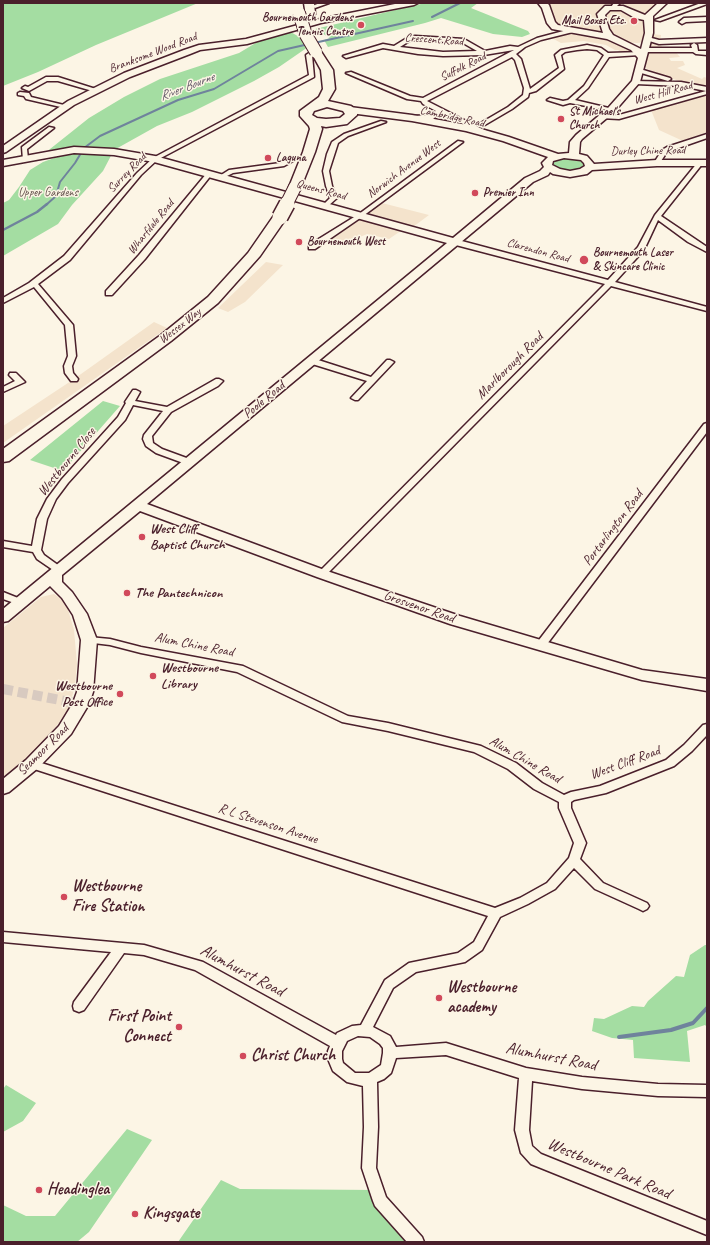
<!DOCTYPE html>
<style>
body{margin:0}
#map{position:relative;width:710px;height:1245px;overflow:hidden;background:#fcf5e5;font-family:Caveat,sans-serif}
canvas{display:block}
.frame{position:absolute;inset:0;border:4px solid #4a1f2b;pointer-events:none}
</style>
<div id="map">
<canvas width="710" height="1245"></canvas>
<div class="frame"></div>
</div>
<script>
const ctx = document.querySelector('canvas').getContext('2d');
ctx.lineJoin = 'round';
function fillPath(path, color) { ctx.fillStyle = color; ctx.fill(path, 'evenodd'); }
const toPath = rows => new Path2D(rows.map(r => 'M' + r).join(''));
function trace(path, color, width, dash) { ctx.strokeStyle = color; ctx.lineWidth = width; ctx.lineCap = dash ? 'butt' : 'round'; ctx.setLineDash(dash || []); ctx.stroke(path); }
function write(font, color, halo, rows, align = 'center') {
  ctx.font = font + ' Caveat,sans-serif'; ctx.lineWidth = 3; ctx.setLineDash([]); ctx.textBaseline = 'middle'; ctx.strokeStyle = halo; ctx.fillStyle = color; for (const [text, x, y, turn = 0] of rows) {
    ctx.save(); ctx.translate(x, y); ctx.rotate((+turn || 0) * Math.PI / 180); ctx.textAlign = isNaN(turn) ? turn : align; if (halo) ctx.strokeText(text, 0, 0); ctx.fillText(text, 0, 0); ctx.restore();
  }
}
const built = toPath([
 [542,3,663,3,649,15,647,42,637,43,621,42,557,28],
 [561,34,585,34,606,38,635,51,622,53,618,50,615,50,606,45,584,41,561,43,550,37],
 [652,34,661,35,660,43,664,51,675,51,680,57,669,58,671,61,683,61,685,65,677,68,702,79,704,77,707,78,707,87,684,83,647,69,645,66,646,51],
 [707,95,707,132,683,141,659,130,651,110],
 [382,203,429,215,413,227,408,226,389,239,367,234,342,245,325,241],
 [266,262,283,265,245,302,228,312,218,308],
 [154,322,167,328,3,443,3,426,74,379],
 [54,594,60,598,67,606,74,630,77,664,75,685,72,697,68,709,59,723,40,745,3,780,3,628,41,597]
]);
const green = toPath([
 [3,3,198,3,96,45,38,72,3,86],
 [425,3,478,3,471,8,528,31,530,34,522,37,493,34,441,18,425,23,328,47,324,40,330,38,315,29],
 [287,30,303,39,308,47,279,67,254,81,192,112,157,126,114,150,103,171,72,205,58,224,3,256,3,203,9,200,19,187,30,170,43,162,71,152,73,149,65,148,45,153,89,118,124,97,160,79,239,53,259,41],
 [563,157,581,160,585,166,583,168,572,171,560,170,552,166,553,159],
 [103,401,120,406,63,471,30,460],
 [705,945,707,945,707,1027,705,1025,687,1031,690,1062,634,1058,633,1040,612,1038,592,1031,594,1018,604,1019,632,1006,644,1007,648,1001,676,976,684,977,690,955],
 [6,1085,36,1103,23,1121,3,1132,3,1089],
 [127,1129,152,1140,89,1232,77,1242,3,1242,3,1205,26,1216,55,1216],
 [221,1180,240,1189,377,1190,417,1242,178,1242]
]);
const streamFar2 = toPath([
 [432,17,460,3],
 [314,43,413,21],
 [46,205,56,196,60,182,75,163,84,148,100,136,178,100,214,89,278,51,309,44]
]);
const streamFar1 = toPath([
 [3,230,37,212,47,204]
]);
const stream = toPath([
 [619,1037,671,1030,693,1023,707,1008]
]);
const streetTunnel = toPath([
 [3,689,81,704]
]);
const street = toPath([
 [320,3,329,3,315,8,312,6,320,3],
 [614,3,620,3,614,9,611,7,614,3],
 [701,3,707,3,707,4,660,21,655,20,701,3],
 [707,17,707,21,686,22,682,24,679,22,684,18,707,17],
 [571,29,573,30,573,32,541,40,525,47,516,54,521,59,530,89,559,68,555,55,561,50,587,45,601,48,608,53,642,52,643,53,640,55,609,57,588,88,575,100,613,109,613,111,570,103,563,105,547,100,550,98,563,101,568,100,584,86,604,55,597,50,587,49,577,50,565,52,561,55,564,69,536,91,529,93,528,97,512,109,483,126,479,126,479,124,508,107,523,95,524,88,515,60,512,57,427,101,486,131,487,132,484,134,440,113,433,119,412,119,411,118,414,116,431,115,436,111,423,104,421,101,407,99,346,73,351,72,410,96,423,98,514,50,484,55,443,56,418,54,383,48,346,58,343,56,383,44,394,46,407,38,415,36,464,39,485,51,510,46,518,47,537,38,571,29],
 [411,40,463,43,477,51,443,52,400,47,411,40],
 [648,37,659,40,707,38,707,42,659,44,646,40,645,39,648,37],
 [694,43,697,45,698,51,707,51,707,55,696,54,693,52,644,52,641,50,644,48,692,48,691,45,694,43],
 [309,53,312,55,314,77,157,160,141,175,70,260,38,284,73,325,76,356,72,366,73,373,78,379,77,381,71,381,65,373,64,366,68,356,65,325,34,287,3,303,3,298,29,283,64,256,137,173,153,158,309,75,306,55,309,53],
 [640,69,670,78,671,79,668,81,638,72,638,70,640,69],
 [46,77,58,77,99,90,96,92,58,81,47,81,29,91,22,88,25,86,28,87,46,77],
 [634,81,681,82,707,87,707,94,619,119,600,118,600,116,619,115,706,91,681,86,636,84,633,82,634,81],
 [20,92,29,93,31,97,68,106,65,108,26,99,24,96,18,95,18,93,20,92],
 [381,121,386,122,348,136,338,143,329,171,332,186,337,198,328,206,324,206,324,204,330,198,326,186,323,171,327,154,332,142,344,134,381,121],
 [49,127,54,128,27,149,28,159,23,160,22,147,49,127],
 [707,134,707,138,667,152,659,164,654,163,662,150,667,147,707,134],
 [458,141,463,142,363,216,315,249,309,249,309,245,359,214,458,141],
 [291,158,294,160,293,161,284,166,233,173,221,179,218,177,229,170,280,163,291,158],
 [698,162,703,163,661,216,707,247,707,252,688,242,658,220,644,250,615,282,707,307,707,311,611,286,325,576,319,576,317,574,319,572,605,284,452,244,452,240,458,240,608,280,638,247,655,215,698,162],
 [207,173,212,174,145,259,112,295,106,295,106,291,139,255,207,173],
 [309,359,315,359,371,377,387,360,390,360,394,362,358,400,355,400,351,398,367,381,309,363,309,359],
 [10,373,16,373,25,382,3,392,3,387,15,381,9,375,10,373],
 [216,379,219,379,223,381,218,386,171,412,152,436,153,443,162,449,192,460,193,462,192,464,186,464,156,453,146,446,143,439,144,435,163,411,133,405,125,420,68,483,56,499,47,519,41,550,44,555,62,568,64,570,62,572,56,572,37,559,33,552,3,547,3,541,32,546,37,519,47,499,62,479,118,417,126,403,125,402,133,390,136,390,140,392,135,401,167,407,216,379],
 [707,423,707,432,544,648,536,648,535,646,536,644,704,424,707,423],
 [3,592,23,600,25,602,20,605,3,599,3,592],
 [89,637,110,639,141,647,243,666,348,716,388,723,481,746,516,763,542,783,564,795,571,792,600,786,666,760,684,745,703,725,707,724,707,735,692,751,674,766,606,793,574,800,571,802,571,808,586,843,580,859,603,883,647,903,649,906,647,909,643,911,639,909,595,889,574,868,555,889,528,904,500,917,482,950,465,962,416,972,393,988,373,1027,390,1036,396,1047,446,1043,526,1068,582,1077,658,1084,707,1085,707,1097,658,1096,582,1089,532,1081,529,1130,532,1146,541,1154,707,1221,707,1235,531,1164,521,1153,515,1130,519,1078,446,1055,396,1058,391,1073,384,1079,377,1082,378,1127,376,1168,386,1197,422,1237,424,1242,407,1242,375,1206,373,1201,362,1168,364,1127,363,1086,347,1082,333,1071,328,1059,328,1051,330,1046,195,970,144,955,124,953,84,1010,79,1012,74,1010,73,1006,74,1002,111,952,3,942,3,932,144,945,203,962,336,1035,337,1033,352,1026,361,1025,385,980,409,963,458,953,474,942,488,916,28,767,26,764,28,761,32,760,495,908,520,898,547,883,569,858,574,843,559,808,559,802,534,789,508,769,474,752,388,731,342,722,237,672,141,653,110,645,85,642,84,640,89,637],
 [358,1036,370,1037,380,1044,383,1048,383,1053,381,1065,369,1073,355,1073,343,1063,342,1059,342,1051,347,1041,358,1036]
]);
const secondary = toPath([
 [400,3,418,3,414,5,321,23,247,44,200,50,190,54,130,77,74,105,6,152,3,153,3,146,68,101,124,73,184,50,199,45,246,39,320,19,400,3],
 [538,3,547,3,549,5,555,22,558,25,603,33,597,14,605,6,623,6,645,15,658,3,667,3,653,16,653,33,640,82,614,112,582,139,580,142,579,154,587,156,594,164,657,160,707,160,707,166,657,166,592,170,587,174,570,177,553,174,550,172,548,175,533,182,147,504,327,571,460,616,642,670,707,679,707,691,642,680,450,624,317,577,140,511,62,575,62,582,72,592,87,614,97,640,93,692,89,704,71,734,38,768,9,792,3,794,3,779,26,760,59,726,73,703,77,692,81,640,73,615,62,598,50,586,8,621,3,622,3,609,447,243,154,162,114,155,74,153,3,166,3,160,74,147,114,149,155,156,453,238,525,178,540,171,544,167,542,163,548,157,503,141,466,131,412,121,350,113,345,110,350,107,412,115,467,125,509,137,558,154,569,153,570,142,576,135,608,108,632,81,638,58,631,50,607,39,552,29,547,23,542,8,538,3],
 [610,10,621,10,635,18,644,20,645,33,641,49,613,35,609,29,605,15,610,10],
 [564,158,581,160,584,163,585,166,580,169,570,171,560,169,552,165,553,161,564,158]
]);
const highway = toPath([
 [304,3,314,3,315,14,314,16,306,16,304,3],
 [316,49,320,50,333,70,335,89,328,101,351,106,357,111,357,115,347,124,326,127,321,126,322,129,315,152,301,187,300,190,295,191,290,190,289,187,303,152,310,129,309,126,300,116,300,111,319,97,323,89,321,70,311,52,316,49],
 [327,107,343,111,345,114,340,118,326,119,317,118,312,115,314,111,327,107],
 [280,213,285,214,287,217,260,256,218,303,171,341,9,461,3,462,3,449,161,335,208,297,248,253,275,214,280,213]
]);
const highwayBridgeFar1 = toPath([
 [299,13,306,35,316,52],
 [286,205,295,187]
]);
const highwayBridge = toPath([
 [280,217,287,204]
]);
const markers = [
 [634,21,4,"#d1495b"],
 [361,25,4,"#d1495b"],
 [561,119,4,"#d1495b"],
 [268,158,4,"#d1495b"],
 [475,193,4,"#d1495b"],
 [299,242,4,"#d1495b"],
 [584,260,5,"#d1495b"],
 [142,537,4,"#d1495b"],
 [127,593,4,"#d1495b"],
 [153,676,4,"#d1495b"],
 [120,694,4,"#d1495b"],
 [64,897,4,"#d1495b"],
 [439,998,4,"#d1495b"],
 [179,1027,4,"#d1495b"],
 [243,1056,4,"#d1495b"],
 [39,1190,4,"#d1495b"],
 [135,1214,4,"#d1495b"]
];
const farPoinames = [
 ["Bournemouth Gardens",353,18,"right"],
 ["Tennis Centre",353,32,"right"],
 ["Mail Boxes Etc.",626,21,"right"],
 ["St Michael's",569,112],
 ["Church",569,126],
 ["Laguna",276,158],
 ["Premier Inn",483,193],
 ["Bournemouth West",307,242],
 ["Bournemouth Laser",593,253],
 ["& Skincare Clinic",593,267]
];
const farStreetnames = [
 ["Crescent Road",434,40,4],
 ["Branksome Wood Road",153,53,-21],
 ["Suffolk Road",463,67,-27],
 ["West Hill Road",663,93,-15],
 ["Cambridge Road",452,117,12],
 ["Durley Chine Road",648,151,-1],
 ["Norwich Avenue West",404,169,-37],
 ["Surrey Road",127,173,-46],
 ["Queens Road",321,190,15],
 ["Wharfdale Road",151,227,-51],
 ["Clarendon Road",538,251,15],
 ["Wessex Way",180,326,-38]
];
const farParknames = [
 ["Upper Gardens",48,193]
];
const farWaternames = [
 ["River Bourne",187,87,-21]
];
const streetNames = [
 ["Marlborough Road",510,366,-45],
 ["Poole Road",264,400,-40],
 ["Westbourne Close",67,462,-51],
 ["Portarlington Road",613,528,-53],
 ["Grosvenor Road",419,607,19],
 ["Alum Chine Road",194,645,11],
 ["Seamoor Road",43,750,-45],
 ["Alum Chine Road",525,760,30],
 ["West Cliff Road",625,763,-20],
 ["R L Stevenson Avenue",268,824,18]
];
const poiNames = [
 ["West Cliff",150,529],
 ["Baptist Church",150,545],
 ["The Pantechnicon",135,593],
 ["Westbourne",161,668],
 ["Library",161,684],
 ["Westbourne",112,686,"right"],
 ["Post Office",112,702,"right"]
];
const nearPoinames = [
 ["Westbourne",72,887],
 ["Fire Station",72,907],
 ["Westbourne",447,988],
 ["academy",447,1008],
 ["First Point",171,1017,"right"],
 ["Connect",171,1037,"right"],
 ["Christ Church",251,1056],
 ["Headinglea",47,1190],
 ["Kingsgate",143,1214]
];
const nearStreetnames = [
 ["Alumhurst Road",242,971,28],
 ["Alumhurst Road",551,1057,11],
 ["Westbourne Park Road",609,1169,23]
];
fillPath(built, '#f4e3cc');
fillPath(green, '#a4dda2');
trace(streamFar2, '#6f839c', 2);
trace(streamFar1, '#6f839c', 2.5);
trace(stream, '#6f839c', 4);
trace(streetTunnel, '#d8cac0', 10, [10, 5]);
trace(street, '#4a1f2b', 3);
trace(secondary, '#4a1f2b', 3);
trace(highway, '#4a1f2b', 3);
fillPath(street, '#fcf5e5');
fillPath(secondary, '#fcf5e5');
fillPath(highway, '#fcf5e5');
trace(highwayBridgeFar1, '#4a1f2b', 14, []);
trace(highwayBridge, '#4a1f2b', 18, []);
trace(highwayBridgeFar1, '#fcf5e5', 12);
trace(highwayBridge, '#fcf5e5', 15);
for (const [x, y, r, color] of markers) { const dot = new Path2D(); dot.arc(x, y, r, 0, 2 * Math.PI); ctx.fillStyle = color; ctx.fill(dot); trace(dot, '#fcf5e5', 1.5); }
write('bold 12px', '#4a1f2b', '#fcf5e5', farPoinames, 'left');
write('12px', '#4a1f2b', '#fcf5e5', farStreetnames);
write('12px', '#604e49', '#fcf5e5', farParknames);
write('italic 13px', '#5c5163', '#fcf5e5', farWaternames);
write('14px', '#4a1f2b', '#fcf5e5', streetNames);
write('bold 14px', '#4a1f2b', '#fcf5e5', poiNames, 'left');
write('bold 17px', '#4a1f2b', '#fcf5e5', nearPoinames, 'left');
write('17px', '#4a1f2b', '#fcf5e5', nearStreetnames);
</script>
